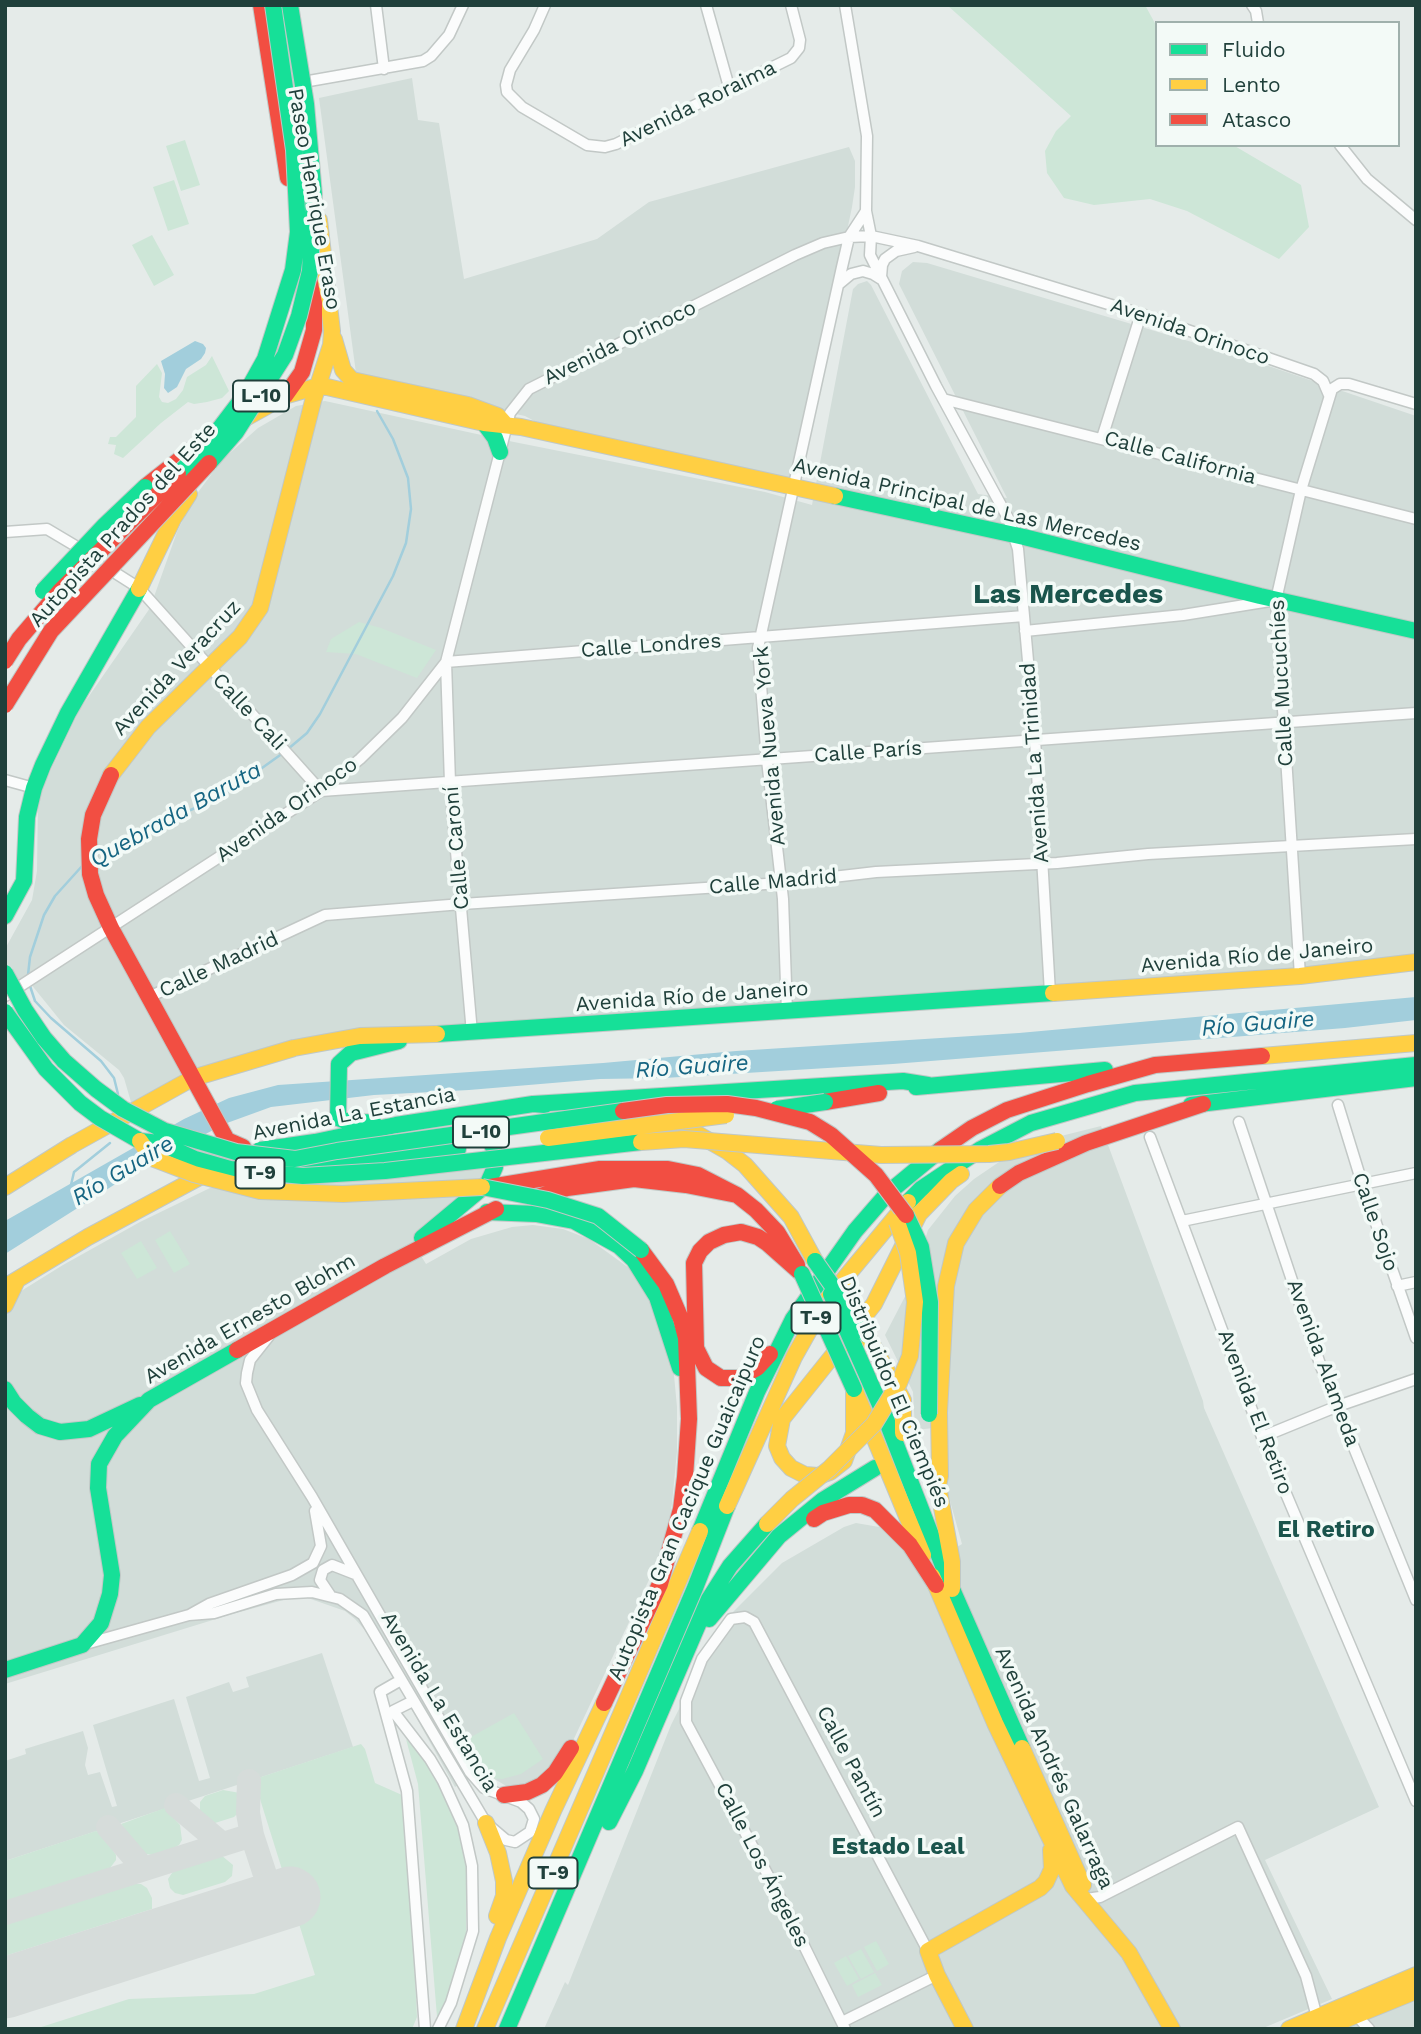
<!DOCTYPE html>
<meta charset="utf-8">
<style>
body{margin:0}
#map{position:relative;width:1421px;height:2034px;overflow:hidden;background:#e5ebe9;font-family:"Work Sans",sans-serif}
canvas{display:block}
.frame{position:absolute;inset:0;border:7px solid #20403b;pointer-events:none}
.legend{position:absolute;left:1155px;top:21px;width:245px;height:126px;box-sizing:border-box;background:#f3faf7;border:2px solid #9fb0ac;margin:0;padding:9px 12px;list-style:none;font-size:21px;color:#20403b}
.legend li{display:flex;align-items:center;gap:14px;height:35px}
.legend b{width:35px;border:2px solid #9fb0ac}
</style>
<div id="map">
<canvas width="1421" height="2034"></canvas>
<div class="frame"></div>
<ul class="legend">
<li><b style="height:9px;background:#16e098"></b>Fluido</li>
<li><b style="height:9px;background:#ffcf43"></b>Lento</li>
<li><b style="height:9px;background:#f24e42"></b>Atasco</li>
</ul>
</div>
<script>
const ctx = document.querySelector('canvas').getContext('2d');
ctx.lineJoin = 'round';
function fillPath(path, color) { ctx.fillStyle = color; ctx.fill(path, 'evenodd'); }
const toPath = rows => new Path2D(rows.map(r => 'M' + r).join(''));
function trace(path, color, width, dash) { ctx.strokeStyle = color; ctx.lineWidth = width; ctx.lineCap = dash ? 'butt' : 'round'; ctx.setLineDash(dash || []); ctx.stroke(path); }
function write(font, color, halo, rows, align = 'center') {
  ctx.font = font + ' "Work Sans",sans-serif'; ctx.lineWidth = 7; ctx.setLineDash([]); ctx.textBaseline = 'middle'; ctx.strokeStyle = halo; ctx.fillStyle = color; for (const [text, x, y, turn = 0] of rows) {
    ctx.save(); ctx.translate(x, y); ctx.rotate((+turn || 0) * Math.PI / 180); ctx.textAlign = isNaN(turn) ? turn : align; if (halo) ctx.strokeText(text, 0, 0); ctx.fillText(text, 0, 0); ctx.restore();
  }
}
const built = toPath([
 [412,78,418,120,439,123,464,279,597,239,649,202,849,147,855,161,855,187,852,207,796,474,788,480,538,423,525,416,479,406,356,373,319,98],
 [913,262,927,263,1242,357,1416,416,1416,960,1335,970,317,1037,133,1109,124,1078,119,1070,64,1025,30,983,5,999,5,949,32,900,37,871,38,802,46,780,80,709,150,608,177,532,193,499,222,460,258,428,296,406,325,401,509,441,765,492,812,505,853,289,858,284,867,281,871,285,978,494,1007,498,899,284,902,271],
 [1101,1126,1203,1401,1204,1408,1379,1807,1265,1860,1332,1999,1261,2029,544,2029,565,1982,568,1985,671,1725,702,1663,733,1612,782,1563,844,1527,856,1523,885,1528,894,1534,918,1571,962,1544,947,1490,943,1427,915,1430,913,1392,885,1335,911,1285,928,1230,955,1196,974,1179,1002,1160,1045,1140],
 [484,1167,484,1177,415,1246,426,1264,471,1239,512,1227,533,1225,563,1229,589,1239,629,1268,647,1294,673,1365,677,1407,677,1451,672,1504,666,1537,656,1565,570,1747,545,1780,508,1787,481,1771,455,1787,371,1637,355,1619,345,1611,305,1597,287,1599,229,1615,5,1684,5,1301,63,1265,140,1222,210,1188],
 [322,1653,353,1747,5,1861,5,1761,26,1754,25,1749,83,1731,88,1748,85,1765,88,1775,100,1772,112,1807,117,1806,93,1725,174,1699,199,1781,210,1778,186,1697,229,1682,233,1692,249,1687,246,1677],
 [1416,1996,1416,2029,1337,2029]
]);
const green = toPath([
 [947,5,1145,5,1157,27,1157,145,1233,145,1301,185,1309,227,1279,259,1187,211,1150,199,1094,205,1064,198,1047,173,1045,151,1056,131,1071,116],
 [185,140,200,185,181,191,166,146],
 [174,180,189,224,168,231,153,187],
 [152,235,174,275,154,286,132,245],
 [212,356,229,391,222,398,207,402,194,404,188,402,161,423,123,458,114,454,116,445,108,444,110,437,116,437,136,417,136,386,157,364,162,373,159,397,162,402,168,403,176,399,183,390,187,377,206,365],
 [359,622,381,628,436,650,417,678,356,654,326,652,331,639],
 [170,1231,190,1264,174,1273,155,1240],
 [141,1241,157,1268,137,1279,121,1253],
 [514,1713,543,1759,521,1774,502,1779,491,1778,481,1773,467,1746,471,1737],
 [406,1739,430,1763,455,1810,466,1865,466,1943,438,2029,418,1784],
 [361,1744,365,1749,375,1783,402,1795,412,1915,417,2017,412,2029,35,2029,129,1999,254,1994,315,1975,255,1783,258,1778],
 [223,1790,240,1793,242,1800,239,1812,234,1817,215,1823,208,1822,200,1813,200,1802,205,1796],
 [165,1808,180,1825,182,1840,179,1845,169,1851,153,1855,146,1854,136,1845,121,1824],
 [96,1831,101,1832,116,1855,116,1860,110,1868,5,1903,5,1861],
 [221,1855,233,1865,232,1876,225,1882,183,1895,175,1893,170,1888,168,1879,174,1870],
 [133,1884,141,1884,147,1888,152,1898,152,1909,5,1956,5,1924],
 [876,1941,889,1964,877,1971,864,1947],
 [861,1949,874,1972,861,1979,848,1956],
 [846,1956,859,1979,847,1986,834,1963],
 [875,1973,882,1985,858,1997,852,1985]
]);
const water = toPath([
 [195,341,203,344,206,348,205,353,201,359,186,369,177,387,168,393,164,388,165,374,161,361],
 [1416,997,1416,1020,1345,1028,893,1064,664,1078,600,1079,469,1090,374,1095,271,1107,227,1123,147,1164,5,1254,5,1221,184,1119,229,1098,278,1085,603,1063,736,1051,1019,1033]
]);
const stream = toPath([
 [288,749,307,733,320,714,393,576,406,543,411,509,408,478,393,439,377,411],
 [96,854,119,841,209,802,234,788,283,753],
 [28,975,30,957,44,915,55,896,83,865],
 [30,986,35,1001,51,1018,101,1061,114,1078,118,1094],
 [71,1185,74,1172,110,1143]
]);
const taxiway = toPath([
 [249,1781,248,1813,252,1835],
 [176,1805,222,1844],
 [108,1827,144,1869],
 [5,1913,252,1835,274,1902]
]);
const runway = toPath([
 [5,1988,290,1897]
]);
const street = toPath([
 [376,5,384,69],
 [545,5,534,30,510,70,506,85,507,92,522,107,587,145,605,147,616,144,791,58,799,48,800,40,791,5],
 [706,5,729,87],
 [845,5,867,136,866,211,871,236,870,255,936,386,1008,518,1018,549,1035,739,1050,993],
 [1252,5,1256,11,1258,23],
 [309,81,423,61,431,56,449,35,463,5],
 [1340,145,1367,179,1416,220],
 [881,277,882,265,885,259,896,251,914,247],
 [839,284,851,274,863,271,873,274,881,279],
 [943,399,1416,519],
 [1102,438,1141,314],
 [5,532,47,529,84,551],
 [106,567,139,588,321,791],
 [1025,631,1183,615,1270,601],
 [446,662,1024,616],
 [446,662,450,783,472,1033],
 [5,780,34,788],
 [321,791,1416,713],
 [1300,976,1276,600,1301,490,1332,389,1340,384,1349,384,1416,404],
 [5,996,321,791,360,759,402,718,446,662,510,413,529,389,795,255,823,243,849,237,871,236,918,246,1141,314,1314,374,1323,381,1329,395],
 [149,997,325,915,462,904,781,883,876,872,1057,863,1148,854,1416,839],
 [787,1012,783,899,767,760,758,648,842,267,849,237,866,211],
 [1338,1105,1362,1183,1416,1338],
 [1239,1122,1320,1364,1416,1600],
 [1150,1137,1262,1437,1416,1801],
 [1182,1221,1416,1173],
 [1397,1286,1416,1282],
 [1262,1437,1338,1406,1416,1379],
 [330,1595,320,1580,323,1570,332,1565,355,1574],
 [191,1614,209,1604,292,1575,313,1563,321,1546,315,1511],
 [82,1645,189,1615,214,1613,276,1594,312,1592,340,1599,363,1615,486,1823,506,1840,515,1842,530,1832,534,1819,529,1809,521,1802,484,1788,470,1772,312,1497,257,1410,246,1383,247,1373,250,1360,269,1336],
 [401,1680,380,1692,407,1791,425,2029],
 [413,1701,393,1711,430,1759,443,1781,463,1825,472,1866,473,1931,451,2003,438,2029],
 [1086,1899,1100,1897,1238,1827,1306,1976,1318,2021],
 [1356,2015,1369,2029],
 [842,2022,937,1975],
 [845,2029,785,1907,686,1722,686,1701,702,1659,731,1619,745,1617,754,1622,928,1951]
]);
const fast = toPath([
 [484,423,495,438,500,452],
 [835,496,1024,537,1260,596,1416,631],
 [5,916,24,881,27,817,34,788,43,765,68,713,139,589],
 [437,1034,1053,993],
 [916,1087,1105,1070],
 [533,1104,903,1081,928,1085],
 [1191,1105,1416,1078],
 [373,1122,351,1123,338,1118,339,1064,351,1053,399,1041],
 [260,1150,315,1142,396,1125,533,1104,545,1105],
 [303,1161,338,1163,458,1149],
 [908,1202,921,1189,981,1149,1031,1123,1135,1093,1416,1065],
 [487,1212,536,1214,574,1221,619,1246,634,1260,657,1297,680,1368],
 [422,1238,488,1183,495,1167,495,1152,488,1135,476,1125],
 [854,1346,884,1414,952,1589,1022,1748],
 [5,1389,14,1403,27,1416,40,1426,60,1432,89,1429,140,1405],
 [700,1531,757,1392,793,1319,855,1231,888,1193,940,1150],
 [709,1619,779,1536,823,1500,875,1468],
 [5,1670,82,1645,101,1623,110,1594,112,1575,98,1488,99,1464,115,1436,149,1400,237,1350],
 [609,1822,635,1771,709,1599,730,1566,767,1524],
 [507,2029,695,1588,727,1506]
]);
const slow = toPath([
 [334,339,343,370,352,380,468,405,498,416,506,425],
 [287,395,319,386,327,387,484,423,521,427,835,496],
 [242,420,287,395],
 [139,589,173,519,189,494],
 [111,775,148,727,240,637,260,608,313,401,331,345,332,331,319,220],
 [1053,993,1300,976,1416,962],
 [1262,1056,1416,1043],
 [671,1119,727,1151,745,1165,791,1217,815,1261],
 [5,1187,72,1145,193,1078,294,1048,360,1036,437,1034],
 [5,1287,88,1237,207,1173],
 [5,1305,17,1280],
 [867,1335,903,1400,903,1433],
 [854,1389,854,1433,844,1461,830,1472,818,1476,805,1475,791,1468,782,1458,777,1446,782,1419,874,1304,919,1214,951,1181,961,1174],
 [855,1391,923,1555],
 [727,1506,794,1357,825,1302,908,1202],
 [932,1576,995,1723,1073,1886,1129,1953,1172,2029],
 [952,1589,952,1562,938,1486,940,1476,939,1412,946,1286,956,1243,976,1210,1000,1186],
 [1022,1748,1083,1885],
 [486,1823,498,1853,504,1881,504,1896,497,1916],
 [464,2029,498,1938,553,1811,604,1703],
 [485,2029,700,1531],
 [965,2029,937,1975,928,1951,1040,1888,1046,1882,1052,1869,1051,1850],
 [1289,2029,1416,1975],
 [1322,2029,1416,1991]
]);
const jam = toPath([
 [261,5,288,178],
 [285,396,302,372,314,330,314,303,309,279],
 [145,487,203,441],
 [111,775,93,815,89,839,90,874,96,895,111,928,227,1140,243,1147],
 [825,1102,879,1093],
 [940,1150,972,1128,1007,1110,1088,1084,1155,1065,1262,1056],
 [1000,1186,1019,1173,1086,1143,1203,1104],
 [490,1187,600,1169,668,1169,698,1175,737,1195],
 [534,1198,567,1188,634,1179,686,1185,737,1195,756,1210,777,1232,797,1265],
 [237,1350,385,1266,496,1209],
 [770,1354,757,1368,739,1378,721,1378,706,1368,696,1348,694,1263,700,1251,709,1242,724,1235,741,1232,758,1237,767,1243,802,1274],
 [814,1519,823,1513,849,1505,862,1505,875,1510,910,1545,936,1585],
 [604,1703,660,1584,681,1509,685,1477,689,1419,686,1338,681,1319,666,1284,641,1250],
 [504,1795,527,1792,542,1785,555,1773,571,1748]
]);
const fastBridge = toPath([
 [209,463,236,432,285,355,299,316,310,271,314,195,306,104,290,5],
 [178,474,204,449,245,395,265,359,293,270,298,232,294,150,273,5],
 [43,591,105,525,145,487],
 [5,973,25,1010,44,1038,64,1061,96,1089,123,1109,165,1131,236,1152,295,1159,337,1151,623,1111],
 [5,1012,46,1069,80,1103,100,1118,140,1141,160,1143,195,1159,230,1169,303,1176,385,1171,641,1142],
 [777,1109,825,1102],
 [482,1187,548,1200,598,1216,641,1250],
 [906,1215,921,1247,930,1302,929,1414],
 [815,1261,867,1335],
 [802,1274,854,1389],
 [831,1294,854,1346]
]);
const slowBridge = toPath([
 [548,1138,726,1115],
 [140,1141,152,1158,194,1174,260,1191,343,1194,482,1187],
 [641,1142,684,1139,881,1155,989,1154,1009,1152,1057,1141],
 [767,1524,792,1499,829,1469,874,1424,899,1383,910,1356,915,1302,908,1253,897,1222]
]);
const jamBridge = toPath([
 [5,661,19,639,60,591,178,474],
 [5,705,51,631,209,463],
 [623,1111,667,1105,727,1104,756,1108,810,1122,831,1135,876,1175,906,1215]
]);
const shields = [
 [261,396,56],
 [481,1132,56],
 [260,1173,49],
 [816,1318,49],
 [553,1873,49]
];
const shieldNames = [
 ["L-10",261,396],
 ["L-10",481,1132],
 ["T-9",260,1173],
 ["T-9",816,1318],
 ["T-9",553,1873]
];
const streetNames = [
 ["Avenida Roraima",698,104,-26],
 ["Paseo Henrique Eraso",314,199,80],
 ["Avenida Orinoco",1190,332,19],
 ["Avenida Orinoco",620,343,-26],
 ["Calle California",1180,458,15],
 ["Avenida Principal de Las Mercedes",967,505,13],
 ["Autopista Prados del Este",123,525,-48],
 ["Calle Londres",651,646,-4],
 ["Avenida Veracruz",177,668,-47],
 ["Calle Mucuchíes",1282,683,-93],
 ["Calle Cali",249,712,47],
 ["Avenida Nueva York",770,746,-95],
 ["Calle París",868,752,-4],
 ["Avenida La Trinidad",1035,763,-94],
 ["Avenida Orinoco",287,810,-35],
 ["Calle Caroní",457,848,-95],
 ["Calle Madrid",773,882,-5],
 ["Avenida Río de Janeiro",1257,956,-5],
 ["Calle Madrid",219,965,-25],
 ["Avenida Río de Janeiro",692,997,-4],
 ["Avenida La Estancia",354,1114,-11],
 ["Calle Sojo",1375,1222,71],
 ["Avenida Ernesto Blohm",250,1319,-30],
 ["Avenida Alameda",1323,1363,70],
 ["Distribuidor El Ciempiés",894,1392,67],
 ["Avenida El Retiro",1255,1412,69],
 ["Autopista Gran Cacique Guaicaipuro",687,1508,-67],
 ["Avenida La Estancia",439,1702,59],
 ["Calle Pantín",851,1762,62],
 ["Avenida Andrés Galarraga",1054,1768,66],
 ["Calle Los Ángeles",762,1865,63]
];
const waterNames = [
 ["Quebrada Baruta",176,815,-29],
 ["Río Guaire",1258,1024,-5],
 ["Río Guaire",692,1067,-4],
 ["Río Guaire",123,1171,-31]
];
const neighbourhoodNames = [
 ["El Retiro",1326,1530],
 ["Estado Leal",898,1847]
];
const districtNames = [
 ["Las Mercedes",1068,595]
];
fillPath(built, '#d2ddd9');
fillPath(green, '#cde6d7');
fillPath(water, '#a2cedc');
trace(stream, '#a2cedc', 2.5);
trace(taxiway, '#d6dcda', 24);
trace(runway, '#d6dcda', 61);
trace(street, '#c2c8c6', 13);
trace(fast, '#c0c8c6', 18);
trace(slow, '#c0c8c6', 18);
trace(jam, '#c0c8c6', 18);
trace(street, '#fbfcfc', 10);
trace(fast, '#16e098', 16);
trace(slow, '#ffcf43', 16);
trace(jam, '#f24e42', 16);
trace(fastBridge, '#c0c8c6', 18, []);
trace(slowBridge, '#c0c8c6', 18, []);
trace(jamBridge, '#c0c8c6', 18, []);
trace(fastBridge, '#16e098', 16);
trace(slowBridge, '#ffcf43', 16);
trace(jamBridge, '#f24e42', 16);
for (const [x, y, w] of shields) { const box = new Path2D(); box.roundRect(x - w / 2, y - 15.5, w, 31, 5); ctx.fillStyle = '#f3faf7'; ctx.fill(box); trace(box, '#20403b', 2); }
write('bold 19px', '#20403b', null, shieldNames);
write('21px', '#20403b', '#f3faf7', streetNames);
write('italic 23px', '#156582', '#f3faf7', waterNames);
write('bold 23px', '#1a544c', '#f3faf7', neighbourhoodNames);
write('bold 28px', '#1a544c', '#f3faf7', districtNames);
</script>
